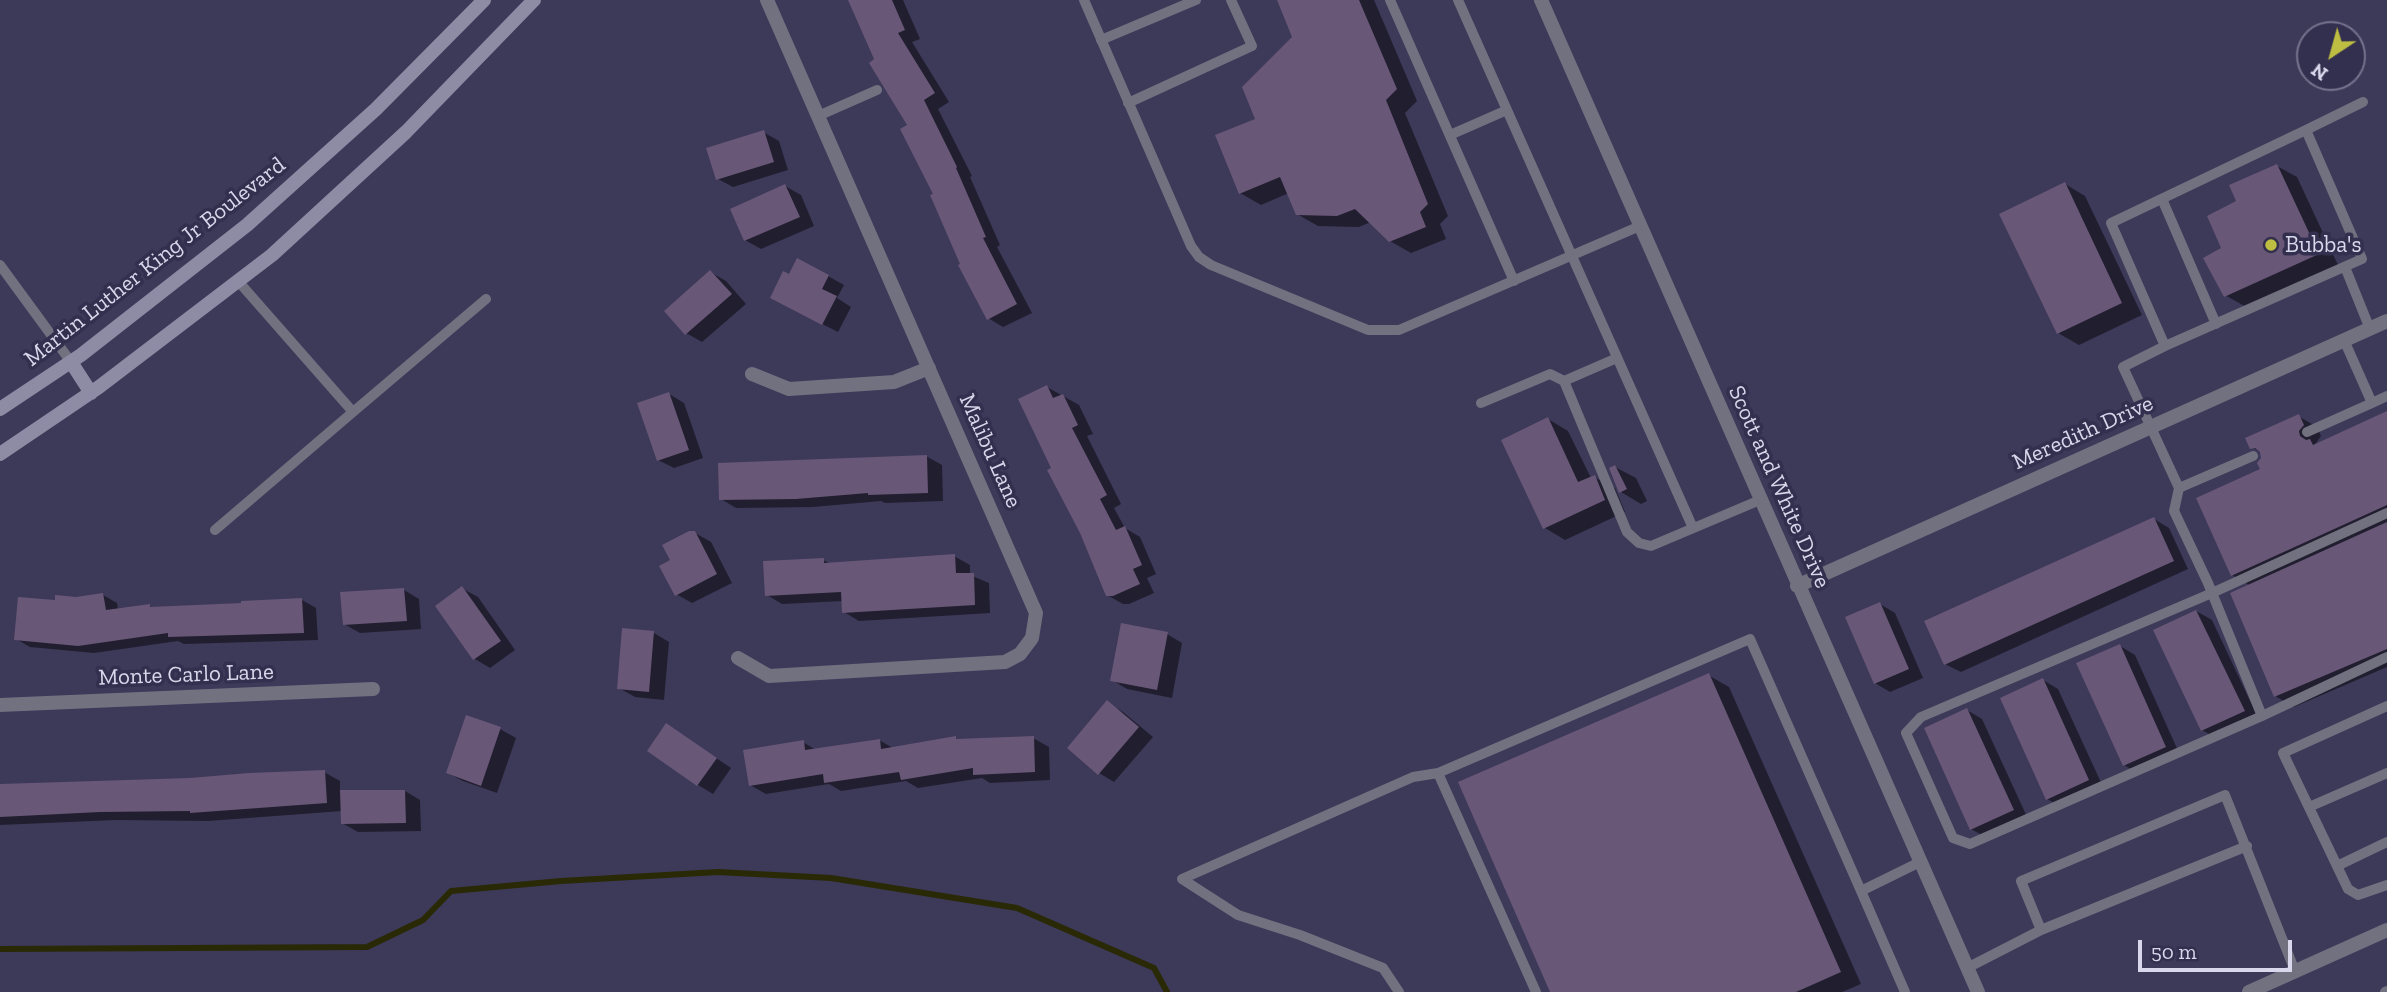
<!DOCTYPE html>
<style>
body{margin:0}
#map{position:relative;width:2387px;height:992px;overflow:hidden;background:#3d3959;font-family:"Zilla Slab",serif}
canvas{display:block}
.north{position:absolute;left:2296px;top:21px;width:70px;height:70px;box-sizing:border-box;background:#332f4e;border:2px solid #75728d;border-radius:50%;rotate:216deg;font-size:19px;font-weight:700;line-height:28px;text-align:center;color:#d9d7eb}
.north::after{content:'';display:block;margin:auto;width:24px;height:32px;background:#bebf42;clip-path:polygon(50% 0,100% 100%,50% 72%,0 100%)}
.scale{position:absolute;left:2138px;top:940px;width:154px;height:32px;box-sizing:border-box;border:4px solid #d9d7eb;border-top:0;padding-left:9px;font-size:21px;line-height:24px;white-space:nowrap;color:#d9d7eb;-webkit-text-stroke:5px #332f4e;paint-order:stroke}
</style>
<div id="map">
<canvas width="2387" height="992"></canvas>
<div class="north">N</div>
<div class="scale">50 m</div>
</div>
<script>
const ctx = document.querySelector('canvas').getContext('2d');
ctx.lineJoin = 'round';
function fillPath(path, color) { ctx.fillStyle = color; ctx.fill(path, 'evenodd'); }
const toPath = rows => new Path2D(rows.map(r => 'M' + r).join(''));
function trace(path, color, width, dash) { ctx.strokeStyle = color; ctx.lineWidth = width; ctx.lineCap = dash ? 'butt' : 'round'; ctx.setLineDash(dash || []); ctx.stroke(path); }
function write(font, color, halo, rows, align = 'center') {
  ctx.font = font + ' "Zilla Slab",serif'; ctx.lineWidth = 7; ctx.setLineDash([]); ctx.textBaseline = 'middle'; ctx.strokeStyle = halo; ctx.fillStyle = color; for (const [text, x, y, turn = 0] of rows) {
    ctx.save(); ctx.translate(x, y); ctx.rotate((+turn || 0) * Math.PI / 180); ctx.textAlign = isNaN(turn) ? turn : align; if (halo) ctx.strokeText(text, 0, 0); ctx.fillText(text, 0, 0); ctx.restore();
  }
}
const shadow = toPath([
 [850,0,903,0,920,39,912,42,949,102,938,109,972,176,970,177,1000,245,997,247,1032,313,1003,327,988,318,962,265,909,126],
 [1279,0,1374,0,1417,101,1405,113,1448,216,1440,224,1446,239,1411,253,1390,241,1371,222,1359,227,1318,226,1297,214,1289,193,1261,205,1240,193,1257,120,1294,38],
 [763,132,779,141,788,170,733,187,718,179],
 [2277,166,2297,177,2338,265,2246,307,2225,295,2238,202],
 [2065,184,2085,196,2142,315,2079,345,2058,333],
 [785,186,801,195,814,226,761,249,745,240],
 [710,272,726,281,746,304,702,342,686,333],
 [790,276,828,276,844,285,837,298,851,307,838,332,787,306],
 [1047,387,1079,405,1093,434,1087,436,1121,504,1114,508,1125,528,1140,537,1156,574,1147,578,1154,593,1129,604,1123,604,1107,595,1053,469],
 [669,394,684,403,703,458,674,468,658,460],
 [2387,412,2387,667,2294,707,2275,696,2251,586,2232,575,2262,470,2262,453,2252,447,2298,416,2317,427,2321,436,2314,446],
 [1548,419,1568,431,1591,478,1594,477,1615,488,1625,512,1565,540,1545,528],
 [926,456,942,465,943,501,885,503,881,501,813,507,736,508,721,499],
 [1615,467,1636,478,1647,501,1641,504,1621,492],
 [2154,519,2169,528,2188,569,1961,672,1945,664],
 [695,533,711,542,732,583,692,603,676,594,672,561],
 [954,556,970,565,970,575,989,583,990,613,859,621,844,612,843,601,782,604,767,595,823,560,831,564],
 [463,589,478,597,515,650,490,668,475,659],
 [404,590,419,599,421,629,360,633,344,624],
 [103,595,117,603,118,610,149,606,153,608,302,600,316,608,318,640,184,644,178,641,94,653,30,647,16,639,56,602],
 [1880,604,1895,613,1923,678,1890,692,1875,683],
 [2196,611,2212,620,2259,720,2218,739,2202,730],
 [654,633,669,642,664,700,635,697,619,688],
 [1167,634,1182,643,1172,698,1127,689,1112,680],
 [2120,646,2135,655,2180,755,2139,774,2124,765],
 [1708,675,1729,687,1861,984,1842,992,1552,992],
 [2043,680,2058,689,2104,789,2063,808,2047,799],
 [1108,703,1123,712,1153,737,1114,782,1099,773],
 [1967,710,1982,719,2028,819,1987,838,1971,829],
 [467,717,500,729,516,738,497,793,463,781,448,773],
 [667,725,731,768,713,794,698,785],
 [955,738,961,741,1033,738,1049,747,1050,780,990,783,982,778,918,788,906,781,841,791,829,784,766,794,750,785,803,742,816,750,879,740,893,748],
 [324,772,340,781,340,792,405,791,420,800,421,831,358,832,342,823,342,811,208,821,116,820,0,825,0,786,191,780]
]);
const stream = toPath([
 [0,949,367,947,423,920,451,891,561,881,718,872,831,878,1017,908,1154,968,1167,992]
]);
const building = toPath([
 [848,0,892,0,905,30,898,33,935,93,924,100,957,167,956,168,986,237,983,238,1017,304,987,320,958,265,960,264,930,195,933,194,900,129,907,125,869,63,874,59],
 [1277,0,1359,0,1397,89,1386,100,1428,204,1420,212,1426,227,1389,242,1355,209,1337,216,1296,215,1280,177,1239,194,1215,135,1255,119,1242,87,1292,37],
 [764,130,774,162,716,180,706,148],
 [2277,164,2319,254,2224,297,2203,258,2221,248,2207,216,2236,201,2229,185],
 [2065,182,2122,303,2057,334,1999,214],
 [785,184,800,217,744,241,730,209],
 [797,258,829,275,822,289,837,296,822,325,770,298,783,271,789,274],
 [710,270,732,294,685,335,664,311],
 [1047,385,1053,398,1063,394,1078,425,1072,428,1107,495,1100,499,1116,530,1125,526,1142,565,1133,569,1140,584,1113,596,1106,596,1080,533,1047,470,1051,468,1018,399],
 [669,392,689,450,657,461,637,403],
 [2387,411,2387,505,2231,576,2196,498,2260,469,2257,463,2261,458,2260,452,2255,448,2250,449,2245,438,2299,414,2304,425,2299,431,2300,436,2306,440,2310,439,2313,445],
 [1548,417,1578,482,1595,475,1605,500,1543,529,1501,440],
 [927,455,928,493,868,495,868,493,796,499,719,500,718,463],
 [1615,465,1627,489,1619,493,1609,468],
 [2154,517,2174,561,1944,665,1924,621],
 [2387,522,2387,649,2274,697,2230,593],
 [689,531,695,531,717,574,675,596,659,566,670,560,662,545],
 [955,554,956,573,974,573,975,605,842,613,841,592,765,596,763,561,824,558,824,563],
 [462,586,501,641,473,660,435,606],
 [404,588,407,621,343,625,340,592],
 [103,593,106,610,150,604,150,607,241,603,241,601,302,598,304,633,168,637,168,633,78,646,14,640,18,597,55,600,55,595,76,597],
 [1880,602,1909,669,1874,684,1845,617],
 [2196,610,2245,711,2201,731,2153,630],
 [1121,623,1168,632,1157,690,1110,681],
 [622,628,654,631,649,692,617,689],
 [2120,644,2166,747,2123,766,2076,663],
 [1709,673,1841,972,1796,992,1550,992,1458,782],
 [2043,678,2089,780,2046,800,2000,698],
 [1107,700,1139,727,1098,775,1067,748],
 [1967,708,2014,810,1970,830,1924,728],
 [466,715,501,727,481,786,446,773],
 [666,723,717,758,697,786,647,751],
 [956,736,956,739,1034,736,1035,772,973,775,973,768,901,780,899,772,824,783,823,774,749,786,743,750,804,740,805,750,880,739,881,749],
 [325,770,327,803,190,813,190,811,100,812,0,817,0,784,190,778,249,773],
 [340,790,405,790,406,823,341,824]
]);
const lane = toPath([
 [1084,0,1191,246,1199,257,1211,265,1368,330,1399,330,1640,226],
 [1390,0,1514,281],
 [1458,0,1693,528],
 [1101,40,1196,0],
 [1128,103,1252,46,1231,0],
 [818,116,877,90],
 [2306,130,2111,223,2165,346,2123,367,2179,488,2174,511,2208,583,2262,716,2387,657],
 [1450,135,1507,110],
 [2162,199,2216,324],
 [0,265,71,362],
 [2345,267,2370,329],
 [238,281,353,412,486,299],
 [2165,346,2362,259,2306,130,2363,102],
 [1564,381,1627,532,1639,543,1651,546,1760,500],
 [1481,403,1550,374,1564,381,1617,358],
 [2372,403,2387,396],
 [2307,432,2372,403,2344,340],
 [2179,488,2253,456],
 [215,530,353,412],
 [2387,706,2283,753,2348,889,2358,895,2387,885],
 [2262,716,1970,844,1953,838,1906,733,1921,717,2212,593,2387,513],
 [2309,807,2387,773],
 [2337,866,2387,842],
 [2041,930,2021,881,2225,795,2295,971],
 [1967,968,2041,930,2247,846],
 [1399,992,1383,968,1300,935,1238,915,1182,879,1413,777,1438,773],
 [1536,992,1438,773,1750,639,1861,891],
 [1905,992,1861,891,1920,862],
 [2385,992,2387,991]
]);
const street = toPath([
 [1541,0,1978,992],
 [752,374,789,389,894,382,929,368],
 [1797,586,2387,321],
 [738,658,769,676,1005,662,1020,654,1032,638,1036,613,767,0],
 [0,705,373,689],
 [2249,992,2387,930]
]);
const secondary = toPath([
 [71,362,91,393],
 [0,409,81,355,247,225,376,109,484,0],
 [0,454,99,387,272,255,406,132,534,0]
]);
const markers = [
 [2271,245,7,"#bebf42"]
];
const poiNames = [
 ["Bubba's",2285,245]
];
const streetNames = [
 ["Martin Luther King Jr Boulevard",155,262,-38],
 ["Meredith Drive",2083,433,-24],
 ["Malibu Lane",990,451,66],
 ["Scott and White Drive",1779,487,66],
 ["Monte Carlo Lane",186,675,-2]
];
fillPath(shadow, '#0007');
trace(stream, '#292906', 6);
fillPath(building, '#695777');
trace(lane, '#727180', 10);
trace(street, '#727180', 14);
trace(secondary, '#8e8ca5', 14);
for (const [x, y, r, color] of markers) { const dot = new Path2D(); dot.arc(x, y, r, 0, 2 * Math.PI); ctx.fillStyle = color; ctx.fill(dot); trace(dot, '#332f4e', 2.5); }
write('23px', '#d9d7eb', '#332f4e', poiNames, 'left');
write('23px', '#d9d7eb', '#332f4e', streetNames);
</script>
